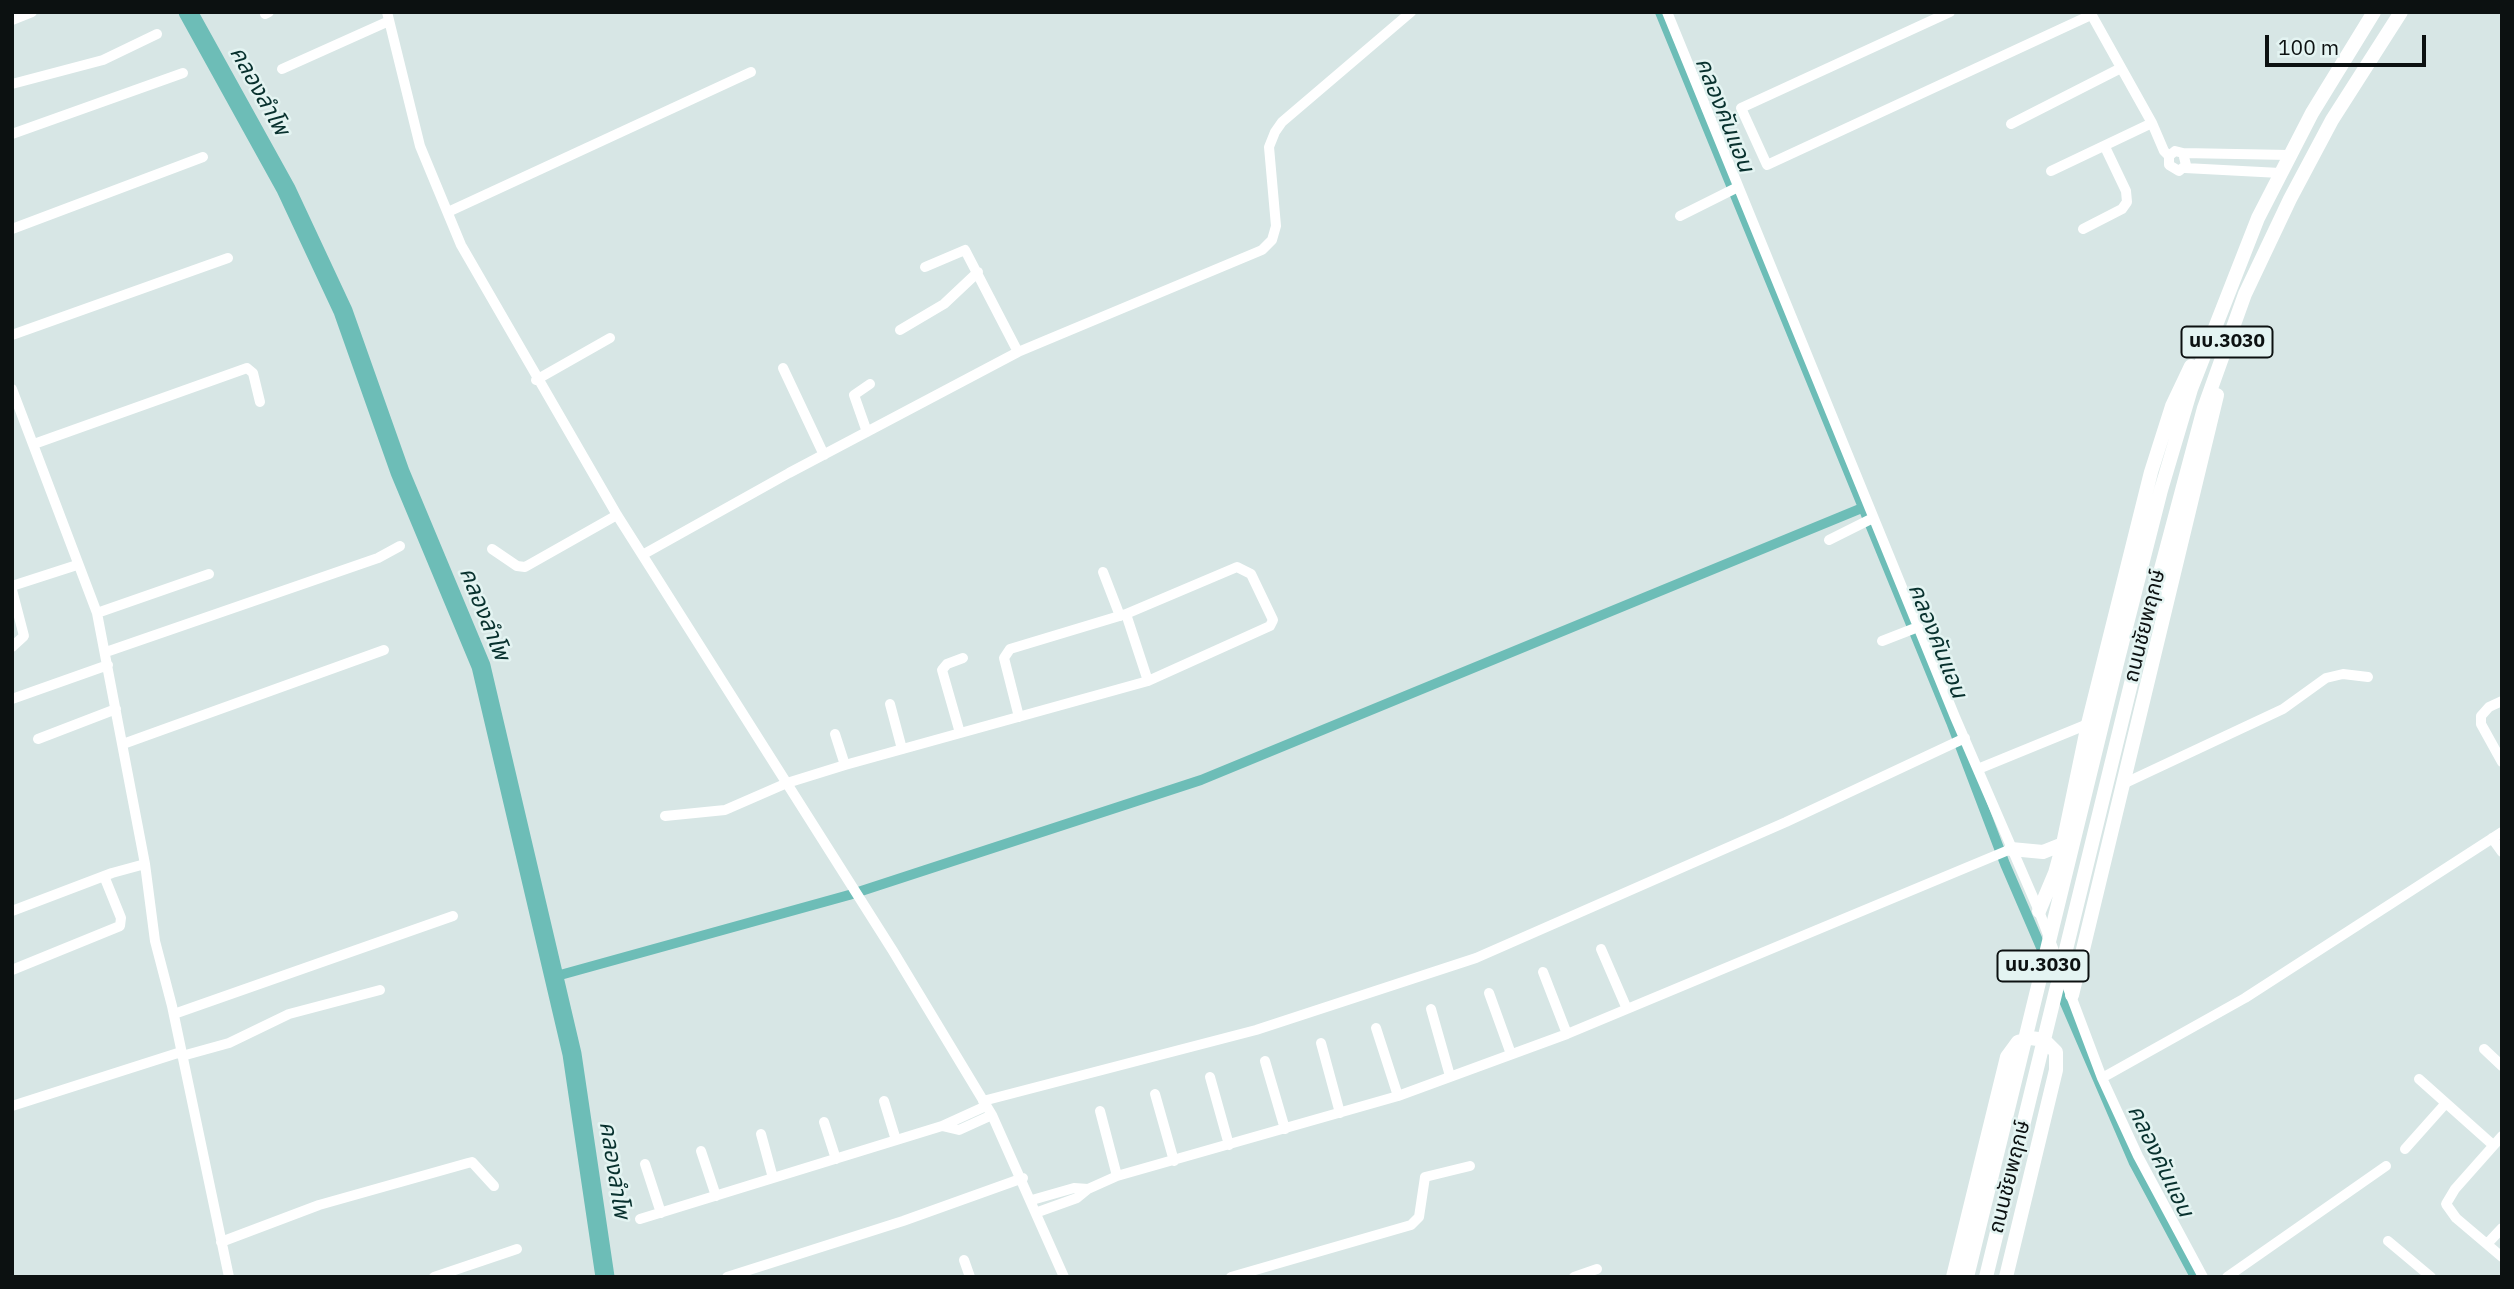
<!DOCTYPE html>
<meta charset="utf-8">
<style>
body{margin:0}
#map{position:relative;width:2514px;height:1289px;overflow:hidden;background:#d7e6e5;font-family:"IBM Plex Sans",sans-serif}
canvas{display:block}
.frame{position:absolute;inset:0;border:14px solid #0c1111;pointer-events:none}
.scale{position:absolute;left:2265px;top:35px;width:161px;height:32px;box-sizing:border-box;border:4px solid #0c1111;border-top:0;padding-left:9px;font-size:21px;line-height:24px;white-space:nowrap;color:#0c1111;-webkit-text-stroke:5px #e4f4f2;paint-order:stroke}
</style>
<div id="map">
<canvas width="2514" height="1289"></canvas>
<div class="frame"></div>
<div class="scale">100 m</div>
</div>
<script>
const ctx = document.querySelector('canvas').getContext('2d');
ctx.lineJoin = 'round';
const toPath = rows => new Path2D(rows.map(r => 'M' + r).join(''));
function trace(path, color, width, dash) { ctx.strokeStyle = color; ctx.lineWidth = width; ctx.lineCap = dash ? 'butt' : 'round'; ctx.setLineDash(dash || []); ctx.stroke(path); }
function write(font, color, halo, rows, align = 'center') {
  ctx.font = font + ' "IBM Plex Sans","Noto Sans Thai",sans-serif'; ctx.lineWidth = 5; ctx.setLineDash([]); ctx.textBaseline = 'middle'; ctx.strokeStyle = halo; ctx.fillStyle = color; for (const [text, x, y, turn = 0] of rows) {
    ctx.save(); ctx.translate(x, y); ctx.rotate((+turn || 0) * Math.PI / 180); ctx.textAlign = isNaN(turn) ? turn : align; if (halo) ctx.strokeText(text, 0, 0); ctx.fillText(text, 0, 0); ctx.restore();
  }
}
const canal = toPath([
 [1660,12,1951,722,2005,864,2134,1163,2195,1277],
 [553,977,849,895,1201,780,1862,508]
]);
const river = toPath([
 [188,12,286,189,343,311,400,472,481,666,572,1054,605,1277]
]);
const minor = toPath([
 [387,12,420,146,461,245,617,515,893,951,992,1115,1064,1277],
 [1667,12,1955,717,2039,911,2102,1078,2138,1156,2203,1277],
 [1950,12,1741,108,1767,165,2091,15],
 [2090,12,2152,123,2164,151,2169,156,2169,165,2179,171,2186,165,2183,153,2175,151,2169,156],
 [265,14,269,12],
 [12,20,32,12],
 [282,69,389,21],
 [12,84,103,60,157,34],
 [2011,124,2121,68],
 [12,134,183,73],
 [2183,153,2289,155],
 [2185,168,2280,173],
 [2051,171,2152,123],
 [448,212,751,72],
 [1680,216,1738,187],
 [12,229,203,157],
 [2083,229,2122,209,2127,202,2126,191,2105,147],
 [925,267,965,250,1018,352],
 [900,330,944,304,978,272],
 [12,335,228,258],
 [783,368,824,455],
 [536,380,610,338],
 [12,389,97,613,145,864,155,941,172,1006,229,1277],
 [867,432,854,395,870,384],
 [34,444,247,368,253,373,260,402],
 [1829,540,1873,518],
 [492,549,517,566,525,567,617,515],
 [644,554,789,473,1018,352,1262,250,1272,240,1276,226,1269,147,1275,132,1282,122,1411,12],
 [1103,572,1120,616],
 [12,586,77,565],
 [12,590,24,636,12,647],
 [97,613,209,574],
 [1126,614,1148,681],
 [1882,641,1918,627],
 [106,652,378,558,400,546],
 [12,699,108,665],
 [2502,701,2489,707,2481,716,2481,724,2502,762],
 [890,704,902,749],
 [960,733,942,670,947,664,963,658],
 [835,734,845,765],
 [38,739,116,709],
 [123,744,384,650],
 [1978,769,2088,724],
 [2123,784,2283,709,2326,678,2343,674,2368,677],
 [665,816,725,810,787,783,845,765,1148,681,1270,626,1273,620,1251,574,1237,567,1126,614,1010,649,1004,658,1019,717],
 [2492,838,2502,852],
 [12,911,112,873,145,864],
 [1601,949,1627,1009],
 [12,970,120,926,121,918,104,876],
 [1543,972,1567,1034],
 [1489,993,1511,1054],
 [1431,1009,1450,1076],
 [174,1014,453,916],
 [1376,1028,1398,1096],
 [1321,1043,1340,1113],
 [2484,1049,2502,1066],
 [182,1056,229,1043,289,1014,380,990],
 [1265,1061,1285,1129],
 [1210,1077,1229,1145],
 [2102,1078,2245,998,2502,832],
 [2419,1079,2493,1145],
 [1155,1094,1174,1161],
 [884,1101,896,1140],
 [983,1101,1256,1030,1476,958,1786,822,1965,738],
 [12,1106,181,1052],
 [986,1106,942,1126,959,1130,992,1115],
 [1100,1111,1117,1176],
 [824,1122,836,1159],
 [761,1134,773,1178],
 [2502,1136,2455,1189,2446,1204,2456,1218,2502,1257],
 [2405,1149,2446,1103],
 [701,1151,716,1196],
 [645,1164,661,1213],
 [1088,1189,1117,1176,1398,1096,1567,1034,2011,849],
 [1032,1200,1074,1188,1088,1189,1077,1198,1038,1212],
 [640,1219,942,1126],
 [2388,1241,2431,1277],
 [221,1242,319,1205,468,1163,472,1162,494,1186],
 [2487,1244,2502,1228],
 [964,1260,970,1277],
 [434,1277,517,1249],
 [727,1277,903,1221,1023,1178],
 [1231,1277,1411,1225,1419,1217,1425,1177,1470,1166],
 [1574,1277,1597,1269],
 [2227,1277,2386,1166]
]);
const major = toPath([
 [2011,849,2043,852,2063,844],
 [2039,911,2055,873,2063,844,2088,724,2151,472,2172,406,2191,366],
 [2072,995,2217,395],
 [1953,1277,2007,1057,2018,1042,2031,1038,2044,1040,2056,1052,2056,1070,2006,1277],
 [1967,1277,2119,655,2161,490,2191,389,2258,218,2312,113,2374,12],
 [1986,1277,2137,659,2204,408,2245,294,2290,199,2332,120,2401,12]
]);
const shields = [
 [2227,342,91],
 [2043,966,91]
];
const shieldNames = [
 ["นบ.3030",2227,342],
 ["นบ.3030",2043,966]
];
const streetNames = [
 ["ถนนชัยพฤกษ์",2145,626,-76],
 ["ถนนชัยพฤกษ์",2010,1177,-76]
];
const waterNames = [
 ["คลองลำโพ",259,91,61],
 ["คลองคันแอน",1724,115,68],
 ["คลองลำโพ",484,614,68],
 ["คลองคันแอน",1937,641,68],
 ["คลองคันแอน",2160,1161,64],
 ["คลองลำโพ",614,1170,81]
];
trace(canal, '#6dbdb7', 10);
trace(river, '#6dbdb7', 19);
trace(minor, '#fff', 10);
trace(major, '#fff', 14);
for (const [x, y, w] of shields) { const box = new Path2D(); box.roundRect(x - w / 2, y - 15.5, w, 31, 5); ctx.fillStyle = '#e4f4f2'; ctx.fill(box); trace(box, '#0c1111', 2); }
write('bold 19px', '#0c1111', null, shieldNames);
write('21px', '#0c1111', '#e4f4f2', streetNames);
write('italic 23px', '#08312e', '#e4f4f2', waterNames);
</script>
